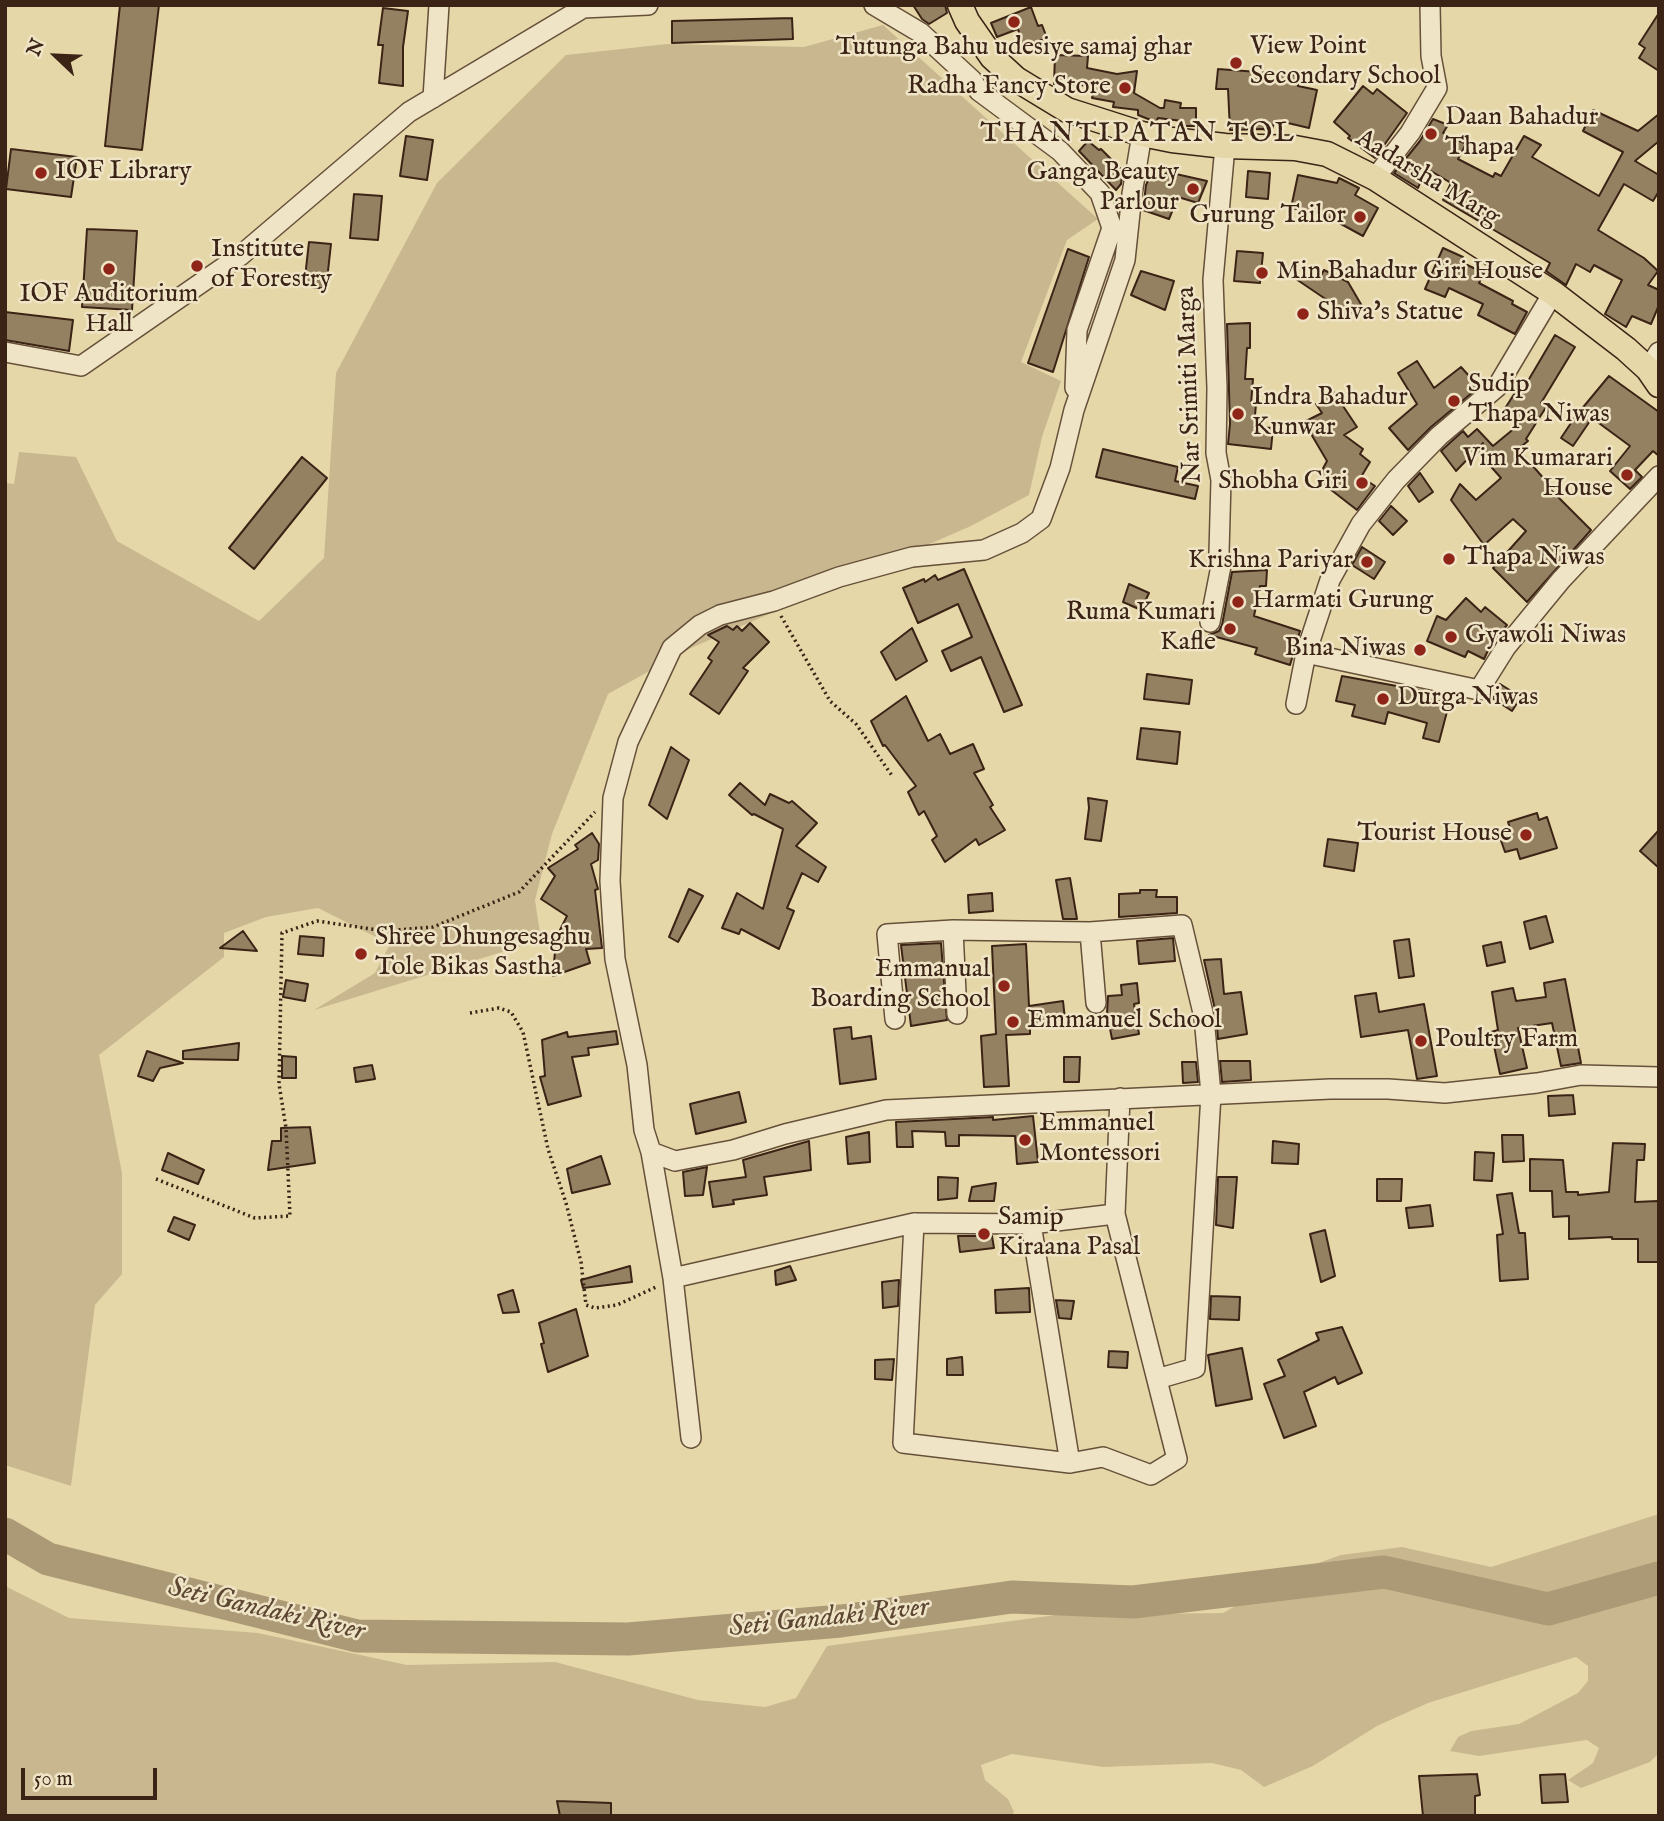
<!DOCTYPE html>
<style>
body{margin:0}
#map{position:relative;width:1664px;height:1821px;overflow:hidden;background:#e6d7a8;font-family:"IM FELL English",serif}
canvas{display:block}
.frame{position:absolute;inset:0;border:7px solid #3b2316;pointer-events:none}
.north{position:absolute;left:21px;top:21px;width:70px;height:70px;-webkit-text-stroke:5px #efe5c6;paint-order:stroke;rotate:293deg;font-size:19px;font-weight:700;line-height:28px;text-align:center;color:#3b2316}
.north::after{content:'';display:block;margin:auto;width:24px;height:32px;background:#3b2316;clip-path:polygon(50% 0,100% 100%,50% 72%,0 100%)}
.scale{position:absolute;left:21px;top:1768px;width:136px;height:32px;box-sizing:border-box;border:4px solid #3b2316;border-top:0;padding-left:9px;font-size:21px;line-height:24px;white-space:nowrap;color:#3b2316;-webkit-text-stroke:5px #efe5c6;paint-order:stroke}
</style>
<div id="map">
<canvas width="1664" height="1821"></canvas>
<div class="frame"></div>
<div class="north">N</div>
<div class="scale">50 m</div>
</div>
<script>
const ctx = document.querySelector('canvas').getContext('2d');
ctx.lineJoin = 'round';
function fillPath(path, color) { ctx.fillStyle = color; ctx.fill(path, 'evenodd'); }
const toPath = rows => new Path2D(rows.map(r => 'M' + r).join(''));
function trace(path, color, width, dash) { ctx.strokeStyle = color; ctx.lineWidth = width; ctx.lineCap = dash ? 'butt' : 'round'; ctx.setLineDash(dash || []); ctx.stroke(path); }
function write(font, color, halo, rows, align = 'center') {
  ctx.font = font + ' "IM FELL English",serif'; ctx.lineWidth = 5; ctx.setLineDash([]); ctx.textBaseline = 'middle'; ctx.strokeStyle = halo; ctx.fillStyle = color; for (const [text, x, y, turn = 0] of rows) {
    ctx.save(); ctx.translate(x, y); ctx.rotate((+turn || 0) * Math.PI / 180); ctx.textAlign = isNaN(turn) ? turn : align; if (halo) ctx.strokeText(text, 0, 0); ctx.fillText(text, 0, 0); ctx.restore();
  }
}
const green = toPath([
 [883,25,1098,219,1067,240,1021,362,1061,381,1042,437,1029,495,971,526,691,648,608,694,552,834,535,900,541,940,314,1010,375,973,390,944,318,908,266,917,224,933,224,957,99,1055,122,1173,122,1274,95,1305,71,1486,5,1465,5,483,14,484,19,452,76,457,117,541,259,621,324,558,336,373,437,183,566,55,667,44,804,47],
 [1659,1514,1659,1753,1650,1762,1581,1788,1568,1780,1593,1763,1599,1748,1587,1740,1479,1756,1450,1751,1458,1737,1471,1731,1519,1724,1578,1693,1588,1681,1588,1666,1576,1657,1428,1703,1377,1726,1313,1766,1264,1787,1241,1770,1212,1763,1103,1767,1012,1754,981,1765,985,1780,1008,1799,1014,1812,1011,1816,5,1816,5,1586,69,1618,258,1633,407,1665,555,1662,698,1700,765,1707,796,1698,827,1646,1056,1615,1223,1613,1298,1570,1341,1555,1402,1547,1491,1567]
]);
const river = toPath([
 [5,1534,48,1559,357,1636,628,1639,841,1621,1012,1597,1133,1602,1384,1572,1548,1609,1659,1578]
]);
const building = toPath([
 [120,5,159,5,142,150,105,146,120,5],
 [913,5,945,5,947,13,929,24,922,19,913,5],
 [1031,7,1038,26,1042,25,1047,38,1023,47,1018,29,997,37,991,23,1031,7],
 [383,8,408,11,403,47,403,86,379,83,383,45,378,45,383,8],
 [1659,13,1659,71,1639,58,1645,48,1639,44,1659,13],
 [792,18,793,39,672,43,672,21,792,18],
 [1055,55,1088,56,1087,68,1117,74,1137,71,1134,93,1160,108,1164,108,1165,100,1181,103,1180,108,1196,108,1196,126,1182,126,1182,121,1158,118,1156,122,1138,115,1138,110,1113,107,1114,102,1092,98,1095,86,1054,84,1055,55],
 [1218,69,1298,75,1298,86,1317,90,1309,128,1275,120,1271,132,1263,129,1230,130,1228,89,1216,89,1218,69],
 [1363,86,1373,94,1377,89,1407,113,1375,158,1348,138,1350,136,1334,122,1363,86],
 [1593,110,1638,131,1659,114,1659,141,1635,161,1659,175,1659,191,1653,201,1624,184,1598,230,1644,258,1658,271,1648,285,1659,290,1659,305,1651,324,1632,316,1626,327,1605,314,1622,280,1594,265,1590,272,1576,264,1566,285,1546,271,1550,263,1443,200,1451,183,1426,168,1418,188,1394,173,1420,141,1433,119,1448,125,1443,133,1466,144,1458,159,1493,177,1495,173,1501,176,1524,136,1541,145,1532,157,1599,196,1623,152,1583,131,1593,110],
 [406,136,433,140,427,180,400,176,406,136],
 [1088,141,1099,150,1101,149,1123,171,1121,184,1116,190,1079,151,1088,141],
 [11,149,77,157,71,197,6,189,11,149],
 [1153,170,1165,175,1167,172,1207,181,1198,203,1178,197,1169,219,1143,210,1146,185,1153,170],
 [1248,171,1270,173,1268,199,1246,197,1248,171],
 [1298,175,1337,183,1339,178,1359,188,1355,195,1378,208,1363,236,1321,213,1291,208,1298,175],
 [354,194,382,196,378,240,350,238,354,194],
 [87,229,137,231,132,310,82,307,87,229],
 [309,242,331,244,326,289,304,286,309,242],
 [1443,248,1463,257,1461,262,1484,273,1479,283,1513,301,1512,304,1527,312,1515,334,1478,315,1483,304,1449,288,1445,297,1425,289,1443,248],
 [1068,249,1089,257,1053,372,1028,363,1068,249],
 [1237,251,1263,253,1260,283,1234,281,1237,251],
 [1324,270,1348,282,1362,306,1340,319,1330,302,1293,277,1320,277,1324,270],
 [1141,271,1174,281,1165,310,1131,295,1141,271],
 [5,312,73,320,69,351,5,340,5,312],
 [1250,323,1250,348,1247,348,1245,379,1253,379,1251,404,1256,404,1254,427,1273,428,1271,449,1228,444,1230,424,1227,324,1250,323],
 [1555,335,1575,347,1541,403,1545,402,1548,404,1526,439,1528,441,1518,449,1552,488,1550,489,1591,530,1527,602,1493,568,1526,531,1513,519,1484,545,1451,500,1460,484,1476,500,1501,478,1478,452,1483,443,1456,471,1441,451,1463,431,1468,437,1477,429,1493,446,1522,422,1504,410,1518,388,1522,391,1555,335],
 [1417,361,1434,388,1461,367,1479,387,1431,427,1408,450,1389,428,1417,404,1398,373,1417,361],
 [1609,376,1659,412,1659,456,1653,451,1635,470,1642,477,1630,489,1610,471,1630,446,1592,418,1573,446,1561,438,1575,417,1609,376],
 [1333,391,1357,427,1344,435,1363,449,1360,454,1370,462,1361,477,1375,486,1357,510,1321,482,1323,477,1319,476,1327,461,1304,422,1322,413,1316,404,1333,391],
 [1103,449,1178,467,1175,481,1198,486,1195,499,1096,477,1103,449],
 [302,457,327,478,254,569,229,548,302,457],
 [1420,473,1433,492,1419,502,1408,486,1420,473],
 [1391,506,1407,521,1393,535,1379,521,1391,506],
 [1362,547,1385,562,1374,579,1352,565,1362,547],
 [964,569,1022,705,1004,712,981,657,951,671,942,651,972,637,958,604,918,623,903,588,924,579,925,582,935,575,938,580,964,569],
 [1267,570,1266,586,1260,586,1254,616,1300,631,1290,665,1255,654,1257,648,1209,635,1219,631,1222,625,1232,572,1267,570],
 [1129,584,1149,593,1141,610,1123,602,1129,584],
 [1466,598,1481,612,1485,607,1507,625,1491,644,1484,659,1468,651,1465,657,1427,641,1437,616,1446,620,1466,598],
 [750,623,769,642,743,668,748,671,719,714,690,694,712,661,708,658,719,642,708,635,727,626,733,630,737,626,742,631,750,623],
 [912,628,927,661,896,680,881,652,912,628],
 [1147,674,1192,680,1189,704,1144,699,1147,674],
 [1342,676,1424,691,1423,697,1449,704,1439,742,1423,738,1427,723,1388,712,1385,724,1352,716,1355,705,1336,701,1342,676],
 [1500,684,1521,697,1512,711,1492,698,1500,684],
 [906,696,928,741,940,734,950,754,973,744,984,769,974,773,993,805,990,807,1005,830,979,845,976,839,945,862,932,840,937,836,924,811,919,815,908,792,916,786,885,745,883,746,871,721,906,696],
 [1141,728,1180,732,1177,764,1137,759,1141,728],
 [671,747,689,760,667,819,649,805,671,747],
 [740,783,765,805,770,794,789,803,792,801,817,823,796,846,826,867,818,882,802,873,787,908,794,911,779,949,741,929,739,934,722,928,737,893,763,909,783,829,754,814,752,815,729,795,740,783],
 [1088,798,1107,801,1101,841,1085,839,1089,808,1088,798],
 [1537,813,1539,820,1547,817,1557,848,1520,859,1517,849,1505,852,1498,832,1510,828,1508,822,1537,813],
 [1659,830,1659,868,1640,851,1659,830],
 [592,833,599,844,598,860,591,864,598,889,595,890,602,948,586,949,590,963,553,976,556,938,567,916,541,899,555,876,548,868,578,849,575,845,592,833],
 [1328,839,1358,843,1354,871,1324,866,1328,839],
 [1070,878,1077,919,1063,919,1056,880,1070,878],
 [689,889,703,896,678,942,669,937,689,889],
 [1140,890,1157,890,1156,897,1177,897,1177,913,1119,917,1119,894,1140,893,1140,890],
 [992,893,993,911,969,913,968,895,992,893],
 [1546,916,1553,942,1530,949,1524,922,1546,916],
 [243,931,257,951,220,948,243,931],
 [300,936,324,938,323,956,298,954,300,936],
 [1173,938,1175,961,1139,964,1137,941,1173,938],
 [1409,939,1414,976,1399,978,1394,941,1409,939],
 [1501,942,1505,962,1487,966,1483,946,1501,942],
 [941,943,947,1020,911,1026,901,945,941,943],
 [1026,944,1029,1006,1063,1001,1065,1019,1030,1023,1030,1034,1006,1035,1009,1086,984,1087,981,1036,996,1034,992,946,1026,944],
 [1221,959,1224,994,1241,992,1247,1034,1218,1039,1216,1014,1204,960,1221,959],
 [1565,979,1581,1063,1561,1066,1552,1023,1518,1028,1527,1068,1500,1074,1491,1032,1498,1030,1492,992,1513,988,1516,1001,1546,997,1544,983,1565,979],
 [286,980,308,984,305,1001,283,997,286,980],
 [1137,983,1139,1003,1134,1004,1139,1034,1112,1039,1107,1013,1108,996,1122,995,1121,985,1137,983],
 [1376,993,1379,1012,1424,1004,1437,1076,1417,1079,1408,1030,1361,1037,1355,996,1376,993],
 [851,1027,852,1039,871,1036,876,1079,840,1084,834,1029,851,1027],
 [616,1031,618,1044,588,1048,589,1055,572,1057,581,1096,548,1105,540,1077,545,1076,542,1040,567,1032,568,1037,616,1031],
 [239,1043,238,1060,183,1059,183,1051,239,1043],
 [147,1051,183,1063,160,1068,153,1081,138,1076,147,1051],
 [282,1056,296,1057,296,1078,282,1078,282,1056],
 [1064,1057,1080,1057,1079,1082,1064,1082,1064,1057],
 [1220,1061,1250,1061,1251,1080,1222,1082,1220,1061],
 [1182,1062,1196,1062,1198,1082,1183,1083,1182,1062],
 [372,1065,375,1079,356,1082,354,1068,372,1065],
 [739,1092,746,1122,696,1134,690,1104,739,1092],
 [1573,1095,1575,1114,1549,1116,1548,1096,1573,1095],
 [1033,1116,1038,1162,1017,1164,1015,1136,959,1135,959,1146,946,1146,945,1132,912,1131,913,1147,897,1147,896,1122,993,1117,993,1120,1033,1116],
 [310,1127,315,1163,268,1170,272,1141,281,1141,281,1128,310,1127],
 [869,1132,870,1162,848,1164,846,1137,869,1132],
 [1502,1135,1523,1135,1524,1161,1503,1162,1502,1135],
 [809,1141,811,1170,764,1177,767,1195,733,1200,734,1204,713,1207,709,1182,746,1177,743,1160,809,1141],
 [1273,1141,1299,1144,1298,1164,1272,1163,1273,1141],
 [1613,1143,1645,1144,1644,1160,1637,1160,1635,1202,1658,1201,1659,1262,1638,1262,1638,1239,1612,1239,1612,1237,1569,1239,1569,1216,1553,1217,1552,1191,1530,1191,1530,1159,1563,1160,1566,1192,1578,1192,1578,1195,1609,1192,1613,1143],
 [1475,1152,1494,1153,1492,1181,1474,1180,1475,1152],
 [168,1153,204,1170,198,1184,162,1170,168,1153],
 [601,1156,610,1184,572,1193,567,1169,601,1156],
 [707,1167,703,1195,685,1196,683,1172,707,1167],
 [938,1177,958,1178,957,1198,938,1200,938,1177],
 [1218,1177,1237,1177,1233,1228,1216,1225,1218,1177],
 [1377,1179,1402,1179,1401,1201,1377,1201,1377,1179],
 [996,1183,994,1201,969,1201,972,1187,996,1183],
 [1512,1193,1519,1233,1525,1233,1528,1279,1500,1281,1497,1235,1503,1234,1497,1195,1512,1193],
 [1430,1205,1433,1226,1409,1228,1406,1208,1430,1205],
 [174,1217,195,1225,189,1240,168,1231,174,1217],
 [1325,1230,1335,1276,1321,1282,1310,1234,1325,1230],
 [958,1236,992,1236,994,1248,960,1252,958,1236],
 [630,1266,632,1282,583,1288,581,1280,630,1266],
 [790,1266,796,1280,776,1285,775,1271,790,1266],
 [899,1280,898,1306,883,1308,882,1282,899,1280],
 [1029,1288,1030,1312,996,1313,995,1290,1029,1288],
 [513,1290,519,1312,503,1313,498,1295,513,1290],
 [1211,1296,1240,1297,1239,1320,1210,1319,1211,1296],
 [1056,1300,1074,1301,1071,1319,1059,1318,1056,1300],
 [576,1309,588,1356,548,1372,541,1344,544,1343,539,1323,576,1309],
 [1342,1327,1362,1373,1338,1384,1335,1377,1304,1392,1316,1426,1284,1438,1264,1384,1285,1376,1278,1360,1319,1340,1316,1333,1342,1327],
 [1242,1348,1252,1399,1216,1406,1208,1355,1242,1348],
 [1109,1351,1128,1352,1127,1368,1108,1367,1109,1351],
 [962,1357,963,1375,947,1375,947,1359,962,1357],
 [894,1359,892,1380,875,1379,875,1360,894,1359],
 [1477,1774,1480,1795,1475,1796,1475,1816,1423,1816,1419,1776,1477,1774],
 [1565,1774,1568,1802,1542,1803,1540,1775,1565,1774],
 [557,1801,611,1803,611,1816,560,1816,557,1801]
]);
const path = toPath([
 [781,616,830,701,856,724,893,777],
 [470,1013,499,1008,511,1012,523,1032,548,1149,566,1203,581,1262,586,1305,595,1308,617,1305,656,1287],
 [156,1179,255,1218,290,1216,286,1128,279,1084,282,933,317,921,385,931,433,927,519,892,595,812]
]);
const minor = toPath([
 [874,5,921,33,972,80,979,91,1060,151,1100,193,1112,228,1077,330,1075,388],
 [433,98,439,5],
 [1142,134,1132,194,1125,260,1074,410,1060,468,1041,519,1022,533,984,550,912,557,839,577,774,601,720,615,700,625,672,648,628,742,613,798,610,881,615,959,637,1065,644,1130,651,1152,675,1161,733,1150,785,1134,886,1110,1330,1089,1388,1089,1445,1093,1537,1083,1581,1075,1659,1077],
 [1375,178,1410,133,1437,88,1431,56,1430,5],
 [1553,293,1497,387,1439,436,1396,480,1361,524,1330,580,1306,653,1479,690,1506,647,1561,580,1659,476],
 [5,352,81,366,240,256,409,112,583,8,648,5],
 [1648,369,1659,352],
 [1210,622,1221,566,1219,553,1221,480,1216,453,1217,388,1213,280,1225,146],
 [1296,704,1306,653],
 [953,930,957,1014],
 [1090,932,1096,1003],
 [895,1019,887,934,953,930,1090,932,1182,925,1204,1017,1211,1094,1195,1368,1157,1379],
 [651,1152,673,1278,691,1438],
 [914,1223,1031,1224,1070,1463],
 [1031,1224,1115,1214],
 [673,1278,914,1223,903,1443,1070,1463,1103,1457,1151,1475,1177,1459,1115,1214,1120,1098]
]);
const major = toPath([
 [960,5,967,21,992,57,1016,79,1067,110,1142,134,1172,140,1225,146,1295,148,1327,154,1375,178,1553,293,1626,349,1648,369,1659,385]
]);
const markers = [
 [1014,22,7,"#8f2418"],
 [1236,63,7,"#8f2418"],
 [1125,88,7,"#8f2418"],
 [1431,134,7,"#8f2418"],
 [41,173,7,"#8f2418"],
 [1193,189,7,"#8f2418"],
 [1360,217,7,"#8f2418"],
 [197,266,7,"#8f2418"],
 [109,269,7,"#8f2418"],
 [1262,273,7,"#8f2418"],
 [1303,314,7,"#8f2418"],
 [1454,401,7,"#8f2418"],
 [1238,414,7,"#8f2418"],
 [1627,475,7,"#8f2418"],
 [1362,483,7,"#8f2418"],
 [1449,559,7,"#8f2418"],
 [1367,562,7,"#8f2418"],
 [1238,602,7,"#8f2418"],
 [1230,629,7,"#8f2418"],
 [1451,637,7,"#8f2418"],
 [1420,650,7,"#8f2418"],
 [1383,699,7,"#8f2418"],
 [1526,835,7,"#8f2418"],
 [361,954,7,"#8f2418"],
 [1004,986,7,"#8f2418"],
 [1013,1022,7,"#8f2418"],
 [1421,1041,7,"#8f2418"],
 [1025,1140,7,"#8f2418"],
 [984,1234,7,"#8f2418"]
];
const poiNames = [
 ["View Point",1250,48],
 ["Secondary School",1250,78],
 ["Tutunga Bahu udesiye samaj ghar",1014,49,"center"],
 ["Radha Fancy Store",1111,88,"right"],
 ["Daan Bahadur",1445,119],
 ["Thapa",1445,149],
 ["IOF Library",55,173],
 ["Ganga Beauty",1179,174,"right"],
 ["Parlour",1179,204,"right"],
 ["Gurung Tailor",1346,217,"right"],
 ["Institute",211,251],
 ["of Forestry",211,281],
 ["Min Bahadur Giri House",1276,273],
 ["IOF Auditorium",109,296,"center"],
 ["Hall",109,326,"center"],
 ["Shiva's Statue",1317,314],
 ["Sudip",1468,386],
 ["Thapa Niwas",1468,416],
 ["Indra Bahadur",1252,399],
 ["Kunwar",1252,429],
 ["Vim Kumarari",1613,460,"right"],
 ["House",1613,490,"right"],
 ["Shobha Giri",1348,483,"right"],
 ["Thapa Niwas",1463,559],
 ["Krishna Pariyar",1353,562,"right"],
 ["Harmati Gurung",1252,602],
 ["Ruma Kumari",1216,614,"right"],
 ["Kafle",1216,644,"right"],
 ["Gyawoli Niwas",1465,637],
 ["Bina Niwas",1406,650,"right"],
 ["Durga Niwas",1397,699],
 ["Tourist House",1512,835,"right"],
 ["Shree Dhungesaghu",375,939],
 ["Tole Bikas Sastha",375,969],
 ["Emmanual",990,971,"right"],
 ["Boarding School",990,1001,"right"],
 ["Emmanuel School",1027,1022],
 ["Poultry Farm",1435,1041],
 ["Emmanuel",1039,1125],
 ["Montessori",1039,1155],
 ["Samip",998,1219],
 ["Kiraana Pasal",998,1249]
];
const streetNames = [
 ["Aadarsha Marg",1427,179,31],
 ["Nar Srimiti Marga",1191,385,-92]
];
const neighbourhoodNames = [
 ["THANTIPATAN TOL",1138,135]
];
const waterNames = [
 ["Seti Gandaki River",266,1611,13],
 ["Seti Gandaki River",829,1619,-6]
];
fillPath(green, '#c9b88f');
trace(river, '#ac9a76', 33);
fillPath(building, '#948162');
trace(building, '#3b2316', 2);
trace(minor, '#66503a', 22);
trace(major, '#3b2316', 27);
trace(path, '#3b2316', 3.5, [2, 3.5]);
trace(minor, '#efe5c6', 19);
trace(major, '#e6d7a8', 24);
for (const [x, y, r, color] of markers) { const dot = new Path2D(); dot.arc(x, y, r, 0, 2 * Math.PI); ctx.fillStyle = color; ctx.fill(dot); trace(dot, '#efe5c6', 2.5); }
write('26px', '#3b2316', '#efe5c6', poiNames, 'left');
write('26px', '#3b2316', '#efe5c6', streetNames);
ctx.letterSpacing = '2px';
write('28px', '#3b2316', '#efe5c6', neighbourhoodNames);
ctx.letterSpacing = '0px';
write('italic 28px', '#5d4733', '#efe5c6', waterNames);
</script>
